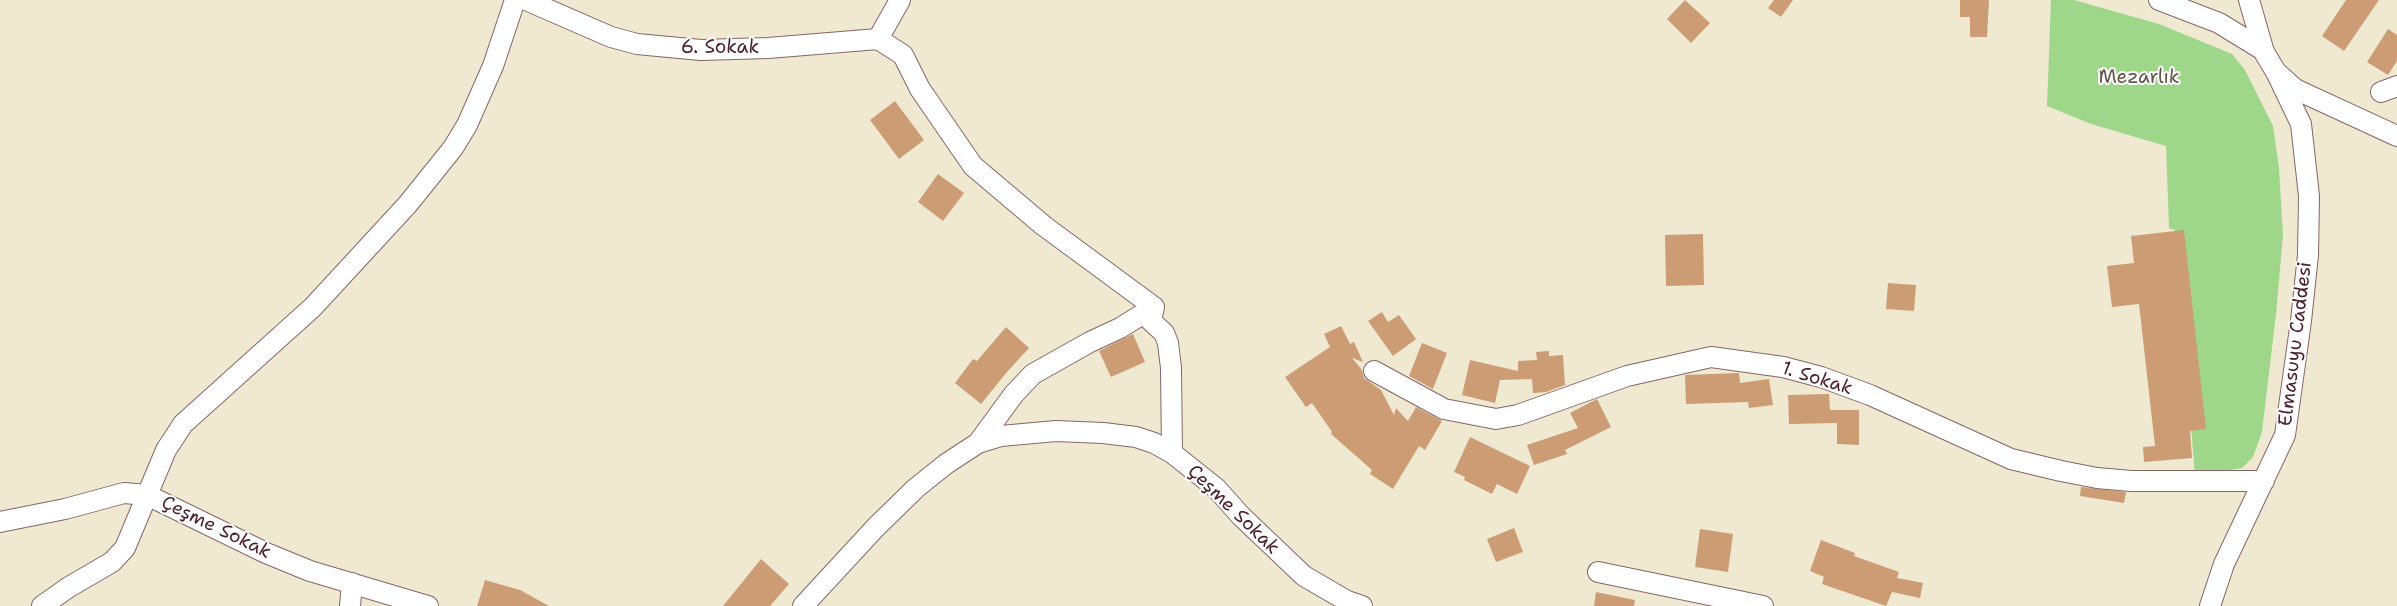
<!DOCTYPE html>
<meta charset="utf-8">
<style>
body{margin:0}
canvas{display:block;background:#f0e9d1}
</style>
<canvas width="2397" height="606"></canvas>
<script>
const ctx = document.querySelector('canvas').getContext('2d');
ctx.lineJoin = 'round';
function fillPath(path, color) { ctx.fillStyle = color; ctx.fill(path, 'evenodd'); }
const toPath = rows => new Path2D(rows.map(r => 'M' + r).join(''));
function trace(path, color, width, dash) { ctx.strokeStyle = color; ctx.lineWidth = width; ctx.lineCap = dash ? 'butt' : 'round'; ctx.setLineDash(dash || []); ctx.stroke(path); }
function write(font, color, halo, rows, align = 'center') {
  ctx.font = font + ' "Shantell Sans",sans-serif'; ctx.lineWidth = 4; ctx.setLineDash([]); ctx.textBaseline = 'middle'; ctx.strokeStyle = halo; ctx.fillStyle = color; for (const [text, x, y, turn = 0] of rows) {
    ctx.save(); ctx.translate(x, y); ctx.rotate((+turn || 0) * Math.PI / 180); ctx.textAlign = isNaN(turn) ? turn : align; if (halo) ctx.strokeText(text, 0, 0); ctx.fillText(text, 0, 0); ctx.restore();
  }
}
const green = toPath([
 [2051,0,2074,0,2159,24,2232,54,2245,70,2273,126,2279,168,2283,235,2276,314,2262,432,2253,457,2242,468,2195,476,2175,230,2169,228,2166,146,2091,124,2047,106]
]);
const building = toPath([
 [1685,0,1710,23,1691,43,1667,19],
 [1774,0,1793,0,1781,17,1768,8],
 [1960,0,1989,0,1987,37,1970,37,1970,17,1960,17],
 [2346,0,2379,0,2344,51,2322,36],
 [2388,29,2397,35,2397,61,2388,75,2367,62],
 [895,101,924,140,899,159,870,120],
 [938,174,964,193,943,221,918,202],
 [2184,230,2206,429,2190,431,2192,458,2144,462,2143,447,2155,446,2139,304,2112,307,2107,266,2134,263,2131,236],
 [1703,234,1704,285,1666,286,1665,235],
 [1888,283,1916,285,1914,311,1886,309],
 [1382,312,1388,322,1399,315,1416,339,1393,356,1368,321],
 [1341,326,1350,344,1354,342,1363,362,1352,358,1362,370,1364,378,1381,390,1394,415,1396,408,1408,421,1416,407,1442,421,1425,450,1419,446,1393,489,1370,474,1372,470,1331,434,1332,432,1312,403,1306,407,1285,377,1330,347,1324,334],
 [1006,327,1029,348,1007,372,981,404,955,383,973,359,977,361],
 [1133,334,1145,362,1111,377,1099,351],
 [1422,343,1447,353,1433,389,1409,376],
 [1549,351,1549,356,1563,355,1565,385,1546,392,1533,393,1532,379,1500,380,1495,403,1462,395,1470,360,1518,371,1518,361,1537,360,1536,352],
 [1739,373,1740,383,1769,379,1773,405,1749,408,1748,402,1686,404,1685,375],
 [1829,394,1830,410,1859,410,1859,445,1837,444,1837,423,1789,424,1788,395],
 [1597,399,1611,427,1565,450,1567,454,1534,465,1527,445,1578,428,1570,413],
 [1470,437,1530,466,1517,494,1497,484,1492,494,1464,480,1465,477,1454,472],
 [2081,487,2126,492,2124,503,2080,496],
 [1514,528,1523,552,1496,562,1487,539],
 [1700,529,1733,534,1728,572,1695,567],
 [1821,540,1855,553,1854,556,1899,572,1897,578,1923,583,1920,598,1892,592,1886,606,1822,584,1824,577,1810,571],
 [761,559,789,584,770,606,723,606],
 [485,580,520,590,549,606,477,606],
 [1596,592,1635,600,1634,606,1594,606]
]);
const minor = toPath([
 [526,0,611,37,637,44,701,50,768,48,878,39,900,0],
 [2159,0,2219,23,2263,50],
 [2249,0,2264,52,2276,72,2295,89,2397,136],
 [878,39,903,55,920,89,973,166,1044,226,1154,307],
 [2381,92,2397,86],
 [1374,371,1444,409,1496,419,1518,415,1627,376,1711,357,1783,367,1821,377,1870,395,2011,459,2061,471,2097,478,2131,481,2264,481],
 [978,443,1014,394,1033,374,1090,342,1120,328,1154,307,1151,321,1164,333,1168,343,1171,368,1172,453],
 [0,522,65,509,124,493,147,495,266,553,310,571,428,606],
 [1598,572,1763,606],
 [42,606,69,587,112,562,125,548,166,450,183,424,313,307,408,204,453,148,467,125,493,66,515,0],
 [350,606,352,583],
 [803,606,876,527,916,488,946,464,978,443,1001,436,1056,431,1103,433,1136,437,1154,443,1172,453,1216,488,1241,516,1304,576,1347,601,1362,606],
 [2210,606,2224,564,2285,435,2301,321,2308,255,2309,196,2301,124,2276,72]
]);
const streetNames = [
 ["6. Sokak",720,48],
 ["Elmasuyu Caddesi",2296,344,-83],
 ["1. Sokak",1817,379,17],
 ["Çeşme Sokak",1233,510,44],
 ["Çeşme Sokak",216,528,26]
];
const parkNames = [
 ["Mezarlık",2139,78]
];
fillPath(green, '#9ed78a');
fillPath(building, '#cc9d75');
trace(minor, '#846665', 22);
trace(minor, '#fff', 20);
write('19px', '#4a1f2b', '#fff', streetNames);
write('19px', '#635648', '#fff', parkNames);
</script>
